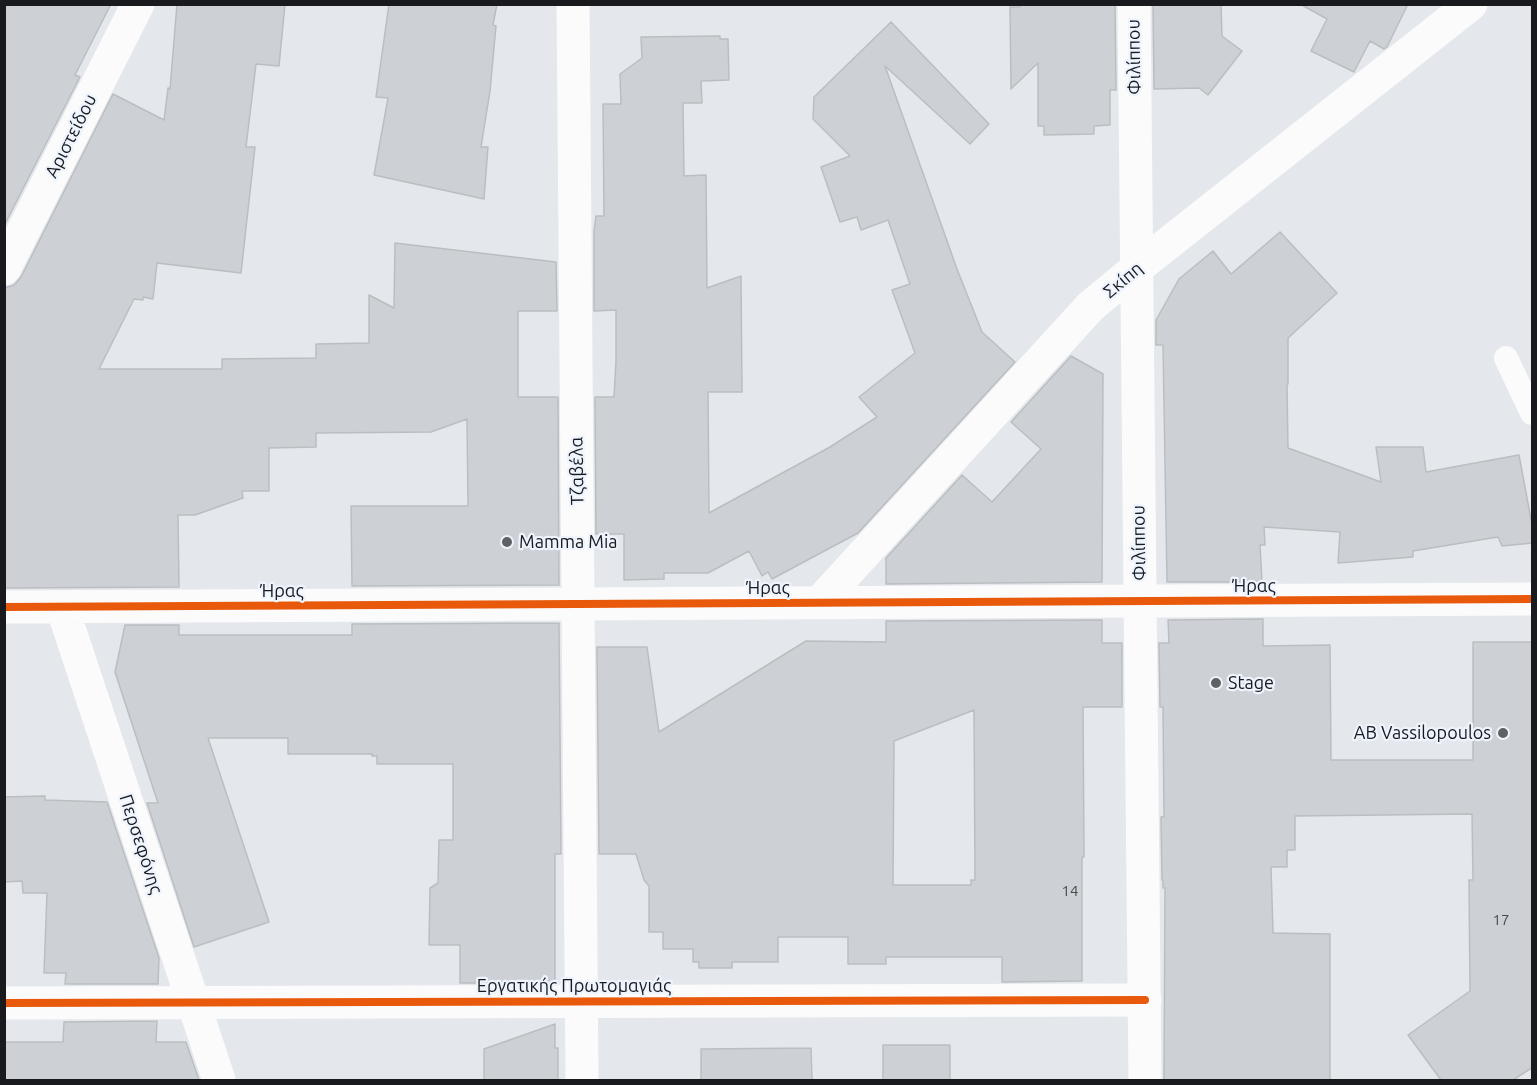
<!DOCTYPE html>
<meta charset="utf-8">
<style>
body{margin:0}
#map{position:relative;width:1537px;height:1085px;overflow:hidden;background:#e4e7ec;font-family:Ubuntu,sans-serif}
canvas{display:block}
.frame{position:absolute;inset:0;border:6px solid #181a1d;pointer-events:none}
</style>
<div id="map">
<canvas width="1537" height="1085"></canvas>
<div class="frame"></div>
</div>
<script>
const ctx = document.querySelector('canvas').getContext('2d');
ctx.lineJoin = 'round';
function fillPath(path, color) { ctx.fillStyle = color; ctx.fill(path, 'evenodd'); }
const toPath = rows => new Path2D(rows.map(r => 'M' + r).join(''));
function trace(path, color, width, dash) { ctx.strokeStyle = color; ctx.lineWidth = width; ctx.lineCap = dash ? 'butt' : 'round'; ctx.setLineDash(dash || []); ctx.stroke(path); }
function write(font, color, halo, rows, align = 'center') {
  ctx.font = font + ' Ubuntu,sans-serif'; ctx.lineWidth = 4.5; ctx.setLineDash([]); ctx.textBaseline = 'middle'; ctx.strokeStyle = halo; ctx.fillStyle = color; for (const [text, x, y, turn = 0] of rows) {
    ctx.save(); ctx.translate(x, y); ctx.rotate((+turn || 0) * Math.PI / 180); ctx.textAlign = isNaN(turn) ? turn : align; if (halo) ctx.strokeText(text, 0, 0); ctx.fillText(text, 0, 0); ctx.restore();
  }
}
const building = toPath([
 [4,4,111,4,75,75,80,77,4,226,4,4],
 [177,4,285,4,279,66,256,64,246,147,255,147,241,273,157,263,153,299,143,297,143,300,134,299,99,369,222,369,222,359,316,358,316,344,369,343,369,295,394,308,395,243,556,262,557,311,518,311,518,397,558,397,559,585,352,586,351,506,468,506,467,419,431,432,316,433,316,447,269,448,269,491,242,491,243,498,195,515,178,515,179,587,4,588,4,288,14,285,21,277,113,94,164,120,168,88,170,89,177,4],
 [389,4,497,4,493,25,496,26,490,91,481,147,488,147,484,199,374,175,388,98,376,97,389,4],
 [1020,4,1115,4,1116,90,1110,90,1110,125,1094,126,1094,134,1044,135,1044,126,1038,126,1038,63,1011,89,1010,7,1020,7,1020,4],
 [1153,4,1221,4,1222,36,1242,51,1208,95,1199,88,1154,89,1153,4],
 [1300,4,1408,4,1387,47,1384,49,1370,41,1354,72,1311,51,1327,19,1300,4],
 [891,22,989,124,970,144,885,66,957,269,982,332,1015,362,858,533,772,579,768,572,762,576,749,551,708,573,664,573,664,579,624,580,624,534,596,534,595,397,614,397,616,361,616,310,594,311,594,231,596,216,604,216,603,104,621,104,620,74,642,58,641,37,720,36,720,39,728,39,729,80,701,81,702,103,683,103,684,176,706,175,707,288,741,276,742,392,708,392,709,513,830,447,877,417,859,397,915,353,892,290,910,284,888,220,861,230,857,217,840,222,821,167,850,156,813,119,814,97,891,22],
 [1280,232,1337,293,1288,338,1288,384,1287,384,1288,448,1381,482,1376,447,1423,447,1426,472,1519,455,1533,530,1533,543,1502,546,1498,537,1413,551,1413,557,1338,563,1340,532,1264,527,1265,545,1260,545,1262,582,1167,582,1163,345,1156,345,1156,320,1179,279,1213,251,1231,274,1280,232],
 [1071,356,1103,374,1102,582,886,584,886,558,962,475,992,502,1041,449,1011,422,1071,356],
 [1263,619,1263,646,1330,645,1331,760,1473,760,1473,642,1533,642,1533,1067,1513,1080,1441,1080,1408,1035,1470,991,1469,880,1473,880,1472,814,1295,816,1295,850,1287,850,1287,867,1271,867,1273,933,1330,934,1330,1080,1164,1080,1165,888,1163,888,1163,880,1162,880,1161,817,1164,817,1163,707,1160,707,1159,643,1169,643,1168,620,1263,619],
 [1102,620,1102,643,1122,643,1122,707,1083,707,1084,857,1082,857,1082,981,1002,982,1002,957,886,957,886,964,848,964,848,937,778,937,778,962,732,962,732,968,699,968,699,962,693,962,693,949,663,949,663,932,649,932,649,886,644,880,636,854,599,854,597,647,647,647,659,732,806,641,886,642,886,621,1102,620],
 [974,710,975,880,971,880,971,885,893,885,894,741,974,710],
 [559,623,561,854,555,854,555,983,460,983,460,945,429,945,430,888,438,883,439,840,453,840,453,764,377,764,377,756,372,756,372,754,288,754,288,738,208,738,269,922,194,947,147,803,158,803,115,672,125,625,179,625,179,635,352,635,352,624,559,623],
 [45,796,45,800,107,802,159,958,158,984,65,984,66,973,44,973,47,893,23,893,22,881,4,882,4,797,45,796],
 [157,1021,156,1042,186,1042,199,1080,4,1080,4,1042,63,1042,64,1022,157,1021],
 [555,1024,555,1048,558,1048,558,1080,484,1080,484,1049,555,1024],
 [883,1045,950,1045,950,1080,883,1080,883,1045],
 [811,1048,812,1080,701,1080,701,1049,811,1048]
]);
const lane = toPath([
 [1506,358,1532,413]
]);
const street = toPath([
 [4,269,138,4],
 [819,603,1091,306,1137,268,1471,4],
 [4,607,1532,599],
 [62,607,219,1080],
 [4,1003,1145,1000]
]);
const secondary = toPath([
 [573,4,582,1080],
 [1134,4,1145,1080]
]);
const cycleway = toPath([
 [4,607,1532,599],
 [4,1003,1145,1000]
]);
const markers = [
 [507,542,6,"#5f6265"],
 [1216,683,6,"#5f6265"],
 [1503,733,6,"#5f6265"]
];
const numberNames = [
 ["14",1070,891],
 ["17",1501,920]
];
const streetNames = [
 ["Φιλίππου",1134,57,-91],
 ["Αριστείδου",71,136,-63],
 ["Σκίπη",1123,280,-40],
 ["Τζαβέλα",577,471,-91],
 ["Φιλίππου",1139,543,-91],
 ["Ήρας",1254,586],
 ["Ήρας",768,588],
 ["Ήρας",282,591],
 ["Περσεφόνης",141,844,72],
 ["Εργατικής Πρωτομαγιάς",574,986]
];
const poiNames = [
 ["Mamma Mia",519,542],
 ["Stage",1228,683],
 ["AB Vassilopoulos",1491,733,"right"]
];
fillPath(building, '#cdd0d4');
trace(building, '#bbbec1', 1.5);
trace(lane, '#fbfbfc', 24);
trace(street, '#fbfbfc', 33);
trace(secondary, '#fbfbfc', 33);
trace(cycleway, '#e8590c', 8);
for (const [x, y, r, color] of markers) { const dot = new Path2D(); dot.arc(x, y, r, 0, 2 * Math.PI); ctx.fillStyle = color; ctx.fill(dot); trace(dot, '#eef4fd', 2); }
write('15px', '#474a4d', null, numberNames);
write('18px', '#181a1d', '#eef4fd', streetNames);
write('18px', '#181a1d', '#eef4fd', poiNames, 'left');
</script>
